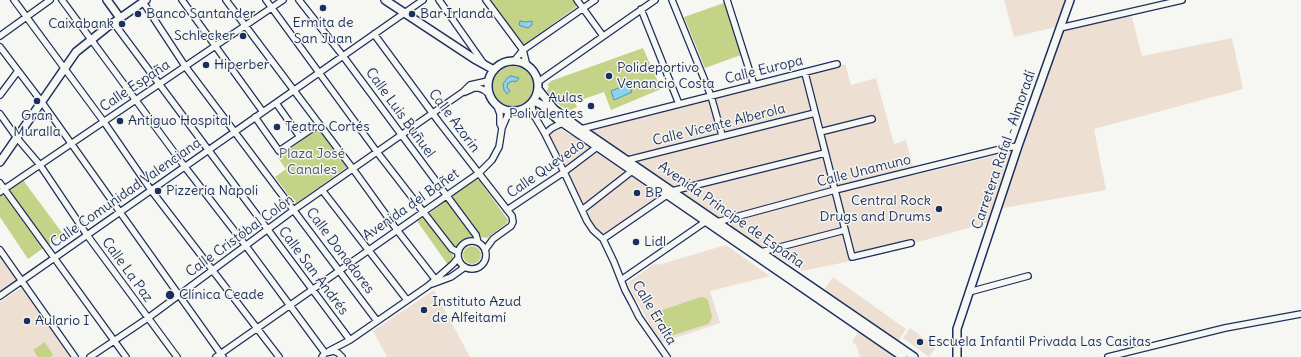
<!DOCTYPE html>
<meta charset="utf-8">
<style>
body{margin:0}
canvas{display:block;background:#f6f6f2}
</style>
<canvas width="1301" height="357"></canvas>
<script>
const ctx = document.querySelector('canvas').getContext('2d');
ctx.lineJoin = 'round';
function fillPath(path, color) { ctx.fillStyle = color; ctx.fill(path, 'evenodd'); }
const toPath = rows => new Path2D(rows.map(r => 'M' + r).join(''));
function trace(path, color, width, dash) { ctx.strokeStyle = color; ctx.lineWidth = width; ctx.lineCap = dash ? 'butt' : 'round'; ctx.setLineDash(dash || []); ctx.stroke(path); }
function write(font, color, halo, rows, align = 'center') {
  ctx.font = font + ' Delius,sans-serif'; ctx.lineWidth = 3; ctx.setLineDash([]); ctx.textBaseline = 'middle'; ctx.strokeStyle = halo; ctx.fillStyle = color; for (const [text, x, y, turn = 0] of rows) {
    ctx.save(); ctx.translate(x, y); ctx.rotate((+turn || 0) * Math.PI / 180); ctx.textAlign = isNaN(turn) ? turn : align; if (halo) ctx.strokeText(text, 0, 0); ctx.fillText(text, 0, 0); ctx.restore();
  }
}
const built = toPath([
 [1004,0,1069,0,1065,29,1095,24,1131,14,1142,56,1232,38,1243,89,1094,129,1106,190,1003,208,989,222,851,261,802,271,724,224,671,187,602,236,585,212,565,164,550,137,551,132,558,127,570,135,845,64,851,85,876,78,894,144,906,140,915,175,1012,152,1056,27,1014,37],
 [726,245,770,276,710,291,720,323,660,343,627,283,656,263,658,265],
 [0,254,19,281,0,294],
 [833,277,906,329,898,342,900,357,860,357,856,345,852,342,865,320,823,291],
 [23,287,74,357,0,357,0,302],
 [434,290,470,357,387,357,373,331],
 [910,328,936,347,929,357,903,338]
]);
const green = toPath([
 [489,0,574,0,576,4,576,7,524,45,520,44],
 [724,3,741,55,705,68,684,17],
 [643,48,661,89,611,110,604,92,575,102,577,107,569,111,555,102,547,91,549,86,547,85,551,81],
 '493 86a20 20 0 1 1 40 0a20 20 0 1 1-40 0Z',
 [318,128,347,167,295,204,275,177,286,169,278,158],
 [476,179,479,180,508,220,507,223,487,238,481,237,453,199,453,195],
 [23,180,63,234,28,259,0,217,0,194],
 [445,201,449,202,474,236,463,240,456,247,454,247,430,214,430,213],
 [422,218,425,218,453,255,453,261,448,265,417,221],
 '463 255a9 9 0 1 1 18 0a9 9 0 1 1-18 0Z',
 [700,297,704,297,708,300,712,316,710,322,708,324,670,336,666,335,658,319,658,317,660,311],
 [45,342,53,355,50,357,38,357,33,350]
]);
const water = toPath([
 [520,21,525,22,532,21,532,25,528,28,521,26,519,25,520,21],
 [511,76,519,78,516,82,513,81,508,83,507,87,510,91,507,94,504,90,503,84,507,78,511,76],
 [629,84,632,92,614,100,611,91,629,84]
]);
const minor = toPath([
 [14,0,104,122,151,190,279,357],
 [62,0,185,167,246,246,325,353],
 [182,0,263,112],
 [226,0,353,169,397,230,435,279],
 [266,0,377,152,452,249,458,252],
 [299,0,343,56,476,235,478,242],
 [439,0,484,64],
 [486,0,523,50,527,66],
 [577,0,603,36],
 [672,0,711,96,722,135],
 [727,0,754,85],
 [143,2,185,66,377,321],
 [641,9,679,104],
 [113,22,350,340],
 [1060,28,1182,0],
 [374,34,439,122,512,216,513,222,511,226,493,239,485,250],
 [0,36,50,0],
 [0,47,41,101,223,357],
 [514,61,523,50,595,0],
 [805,73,852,257,911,243],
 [538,82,655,0],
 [465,92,474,88,479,88,484,90,489,94],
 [0,95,18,71],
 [276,103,300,137],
 [532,103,532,108,535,117,544,132,564,172,587,221,593,230,603,239,614,262,625,290,632,303,639,317,667,357],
 [524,109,535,117],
 [0,114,17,138,40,165,87,235,177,357],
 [255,117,279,151,319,124],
 [502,128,508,114,512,112],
 [581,129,837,64],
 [820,132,872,119],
 [545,134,552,128,558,125,563,123],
 [628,160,815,113],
 [0,183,126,357],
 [322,190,407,300],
 [672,191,825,153],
 [0,192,283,0],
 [507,210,564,172,597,147],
 [582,210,632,171],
 [717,222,835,190,1005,148,1018,146],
 [603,239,667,195],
 '458 255a14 14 0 1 1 28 0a14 14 0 1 1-28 0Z',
 [0,250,75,357],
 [761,252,845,230],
 [621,280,705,222],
 [432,284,451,277,465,267],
 [969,292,1028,276],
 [0,296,423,0],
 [329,351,350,340,428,286,453,264,458,258],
 [90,357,148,318,295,209,463,92,470,85,488,81],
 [216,357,479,173,492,160,499,147,500,141,502,128,500,124,500,114,497,106],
 [322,357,325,353,334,351,338,353,342,357],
 [1108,357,1225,328,1301,314]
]);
const major = toPath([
 [107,0,120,18],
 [385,0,476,60,494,70],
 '488 86a25 25 0 1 1 50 0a25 25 0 1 1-50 0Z',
 [538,89,554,109,581,129,914,357],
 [534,101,542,105,557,119,903,357],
 [0,162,76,52,106,28,146,0],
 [957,357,957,329,1018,146,1070,0]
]);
const markers = [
 [323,8,4,"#1b2f5e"],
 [138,14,4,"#1b2f5e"],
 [412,14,4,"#1b2f5e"],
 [122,24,4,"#1b2f5e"],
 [243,36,4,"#1b2f5e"],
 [206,65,4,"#1b2f5e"],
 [609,76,4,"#1b2f5e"],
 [37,101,4,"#1b2f5e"],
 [591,106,4,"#1b2f5e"],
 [120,121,4,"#1b2f5e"],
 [277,127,4,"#1b2f5e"],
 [158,191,4,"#1b2f5e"],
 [637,193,4,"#1b2f5e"],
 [939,209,4,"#1b2f5e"],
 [636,242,4,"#1b2f5e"],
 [170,295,5,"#1b2f5e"],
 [424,310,4,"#1b2f5e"],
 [27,321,4,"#1b2f5e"],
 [920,342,4,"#1b2f5e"]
];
const poiNames = [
 ["Banco Santander",146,14],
 ["Bar Irlanda",420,14],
 ["Ermita de",323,23,"center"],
 ["San Juan",323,39,"center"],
 ["Caixabank",114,24,"right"],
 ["Schlecker",235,36,"right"],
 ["Hiperber",214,65],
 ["Polideportivo",617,68],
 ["Venancio Costa",617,84],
 ["Aulas",583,98,"right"],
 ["Polivalentes",583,114,"right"],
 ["Gran",37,116,"center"],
 ["Muralla",37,132,"center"],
 ["Antiguo Hospital",128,121],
 ["Teatro Cortés",285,127],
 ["Pizzería Napoli",166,191],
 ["BP",645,193],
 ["Central Rock",931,201,"right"],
 ["Drugs and Drums",931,217,"right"],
 ["Lidl",644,242],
 ["Clínica Ceade",179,295],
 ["Instituto Azud",432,302],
 ["de Alfeitamí",432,318],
 ["Aulario I",35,321],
 ["Escuela Infantil Privada Las Casitas",928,342]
];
const streetNames = [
 ["Calle Europa",764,70,-14],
 ["Calle España",135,86,-34],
 ["Calle Luis Buñuel",400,113,54],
 ["Calle Azorín",454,121,53],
 ["Calle Vicente Alberola",719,125,-14],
 ["Carretera Rafal - Almoradí",1004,150,-71],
 ["Calle Quevedo",546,169,-35],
 ["Calle Unamuno",864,171,-14],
 ["Calle Comunidad Valenciana",126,193,-35],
 ["Avenida del Bañet",411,205,-35],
 ["Avenida Príncipe de España",731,215,35],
 ["Calle Cristóbal Colón",240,236,-36],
 ["Calle Donadores",340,251,53],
 ["Calle La Paz",127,270,54],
 ["Calle San Andrés",313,271,53],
 ["Calle Eralta",654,313,59]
];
const parkNames = [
 ["Plaza José",312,154],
 ["Canales",312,170]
];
fillPath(built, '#ede0d2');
fillPath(green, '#c4d387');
fillPath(water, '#8ad3eb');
trace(water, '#5e91b3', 1);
trace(minor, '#1b2f5e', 8);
trace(major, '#1b2f5e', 10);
trace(minor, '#f6f6f2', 5.5);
trace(major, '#f6f6f2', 7);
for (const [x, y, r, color] of markers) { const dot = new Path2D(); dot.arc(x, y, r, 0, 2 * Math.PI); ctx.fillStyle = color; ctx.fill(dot); trace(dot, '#f6f6f2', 1.5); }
write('14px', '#1b2f5e', '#f6f6f2', poiNames, 'left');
write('14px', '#1b2f5e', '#f6f6f2', streetNames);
write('14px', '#455868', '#f6f6f2', parkNames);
</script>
